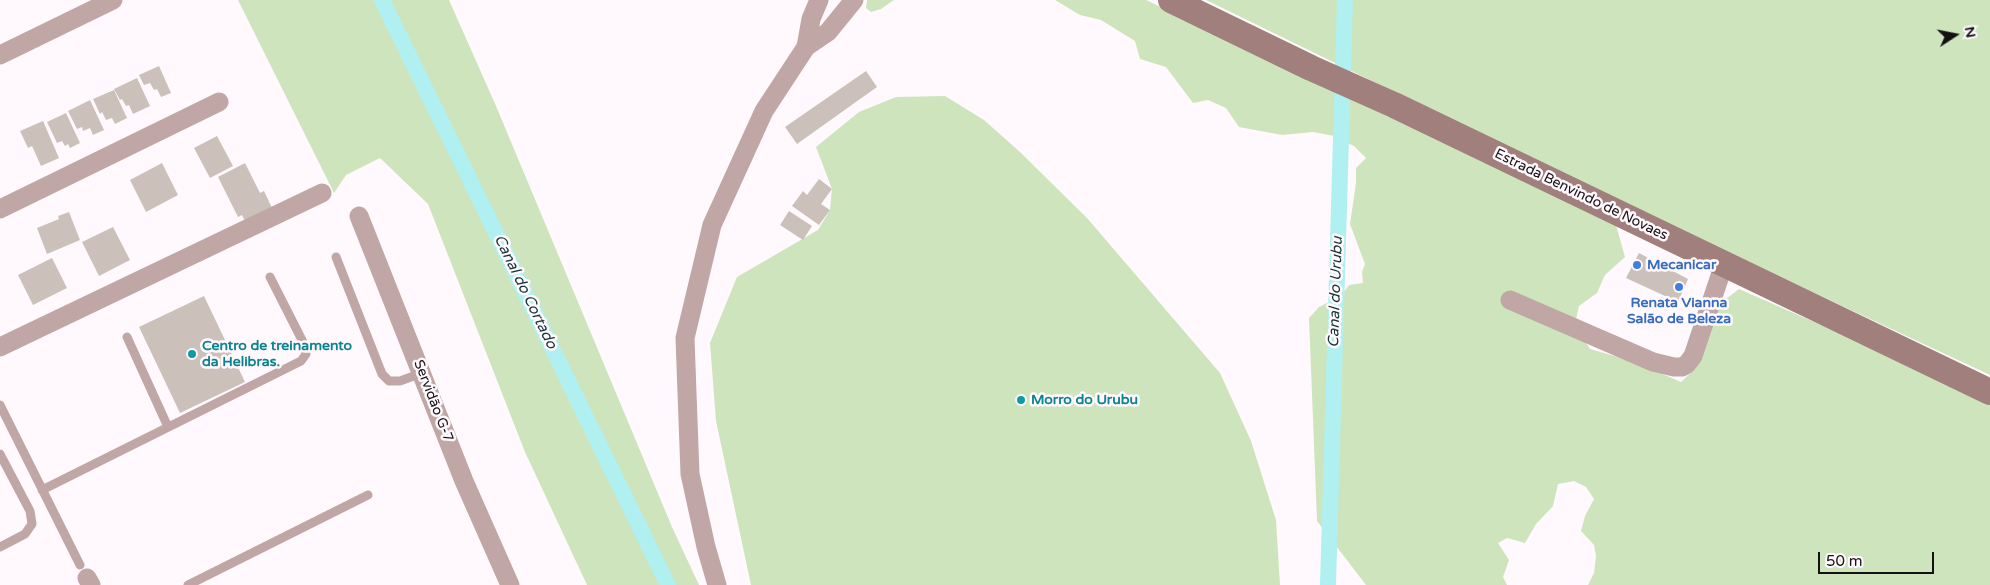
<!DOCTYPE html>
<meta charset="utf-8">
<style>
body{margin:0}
#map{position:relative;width:1990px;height:585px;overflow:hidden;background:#fff9fe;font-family:"Varela Round",sans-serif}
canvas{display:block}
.north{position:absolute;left:1930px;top:10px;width:50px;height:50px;-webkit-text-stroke:4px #fff9fe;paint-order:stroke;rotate:79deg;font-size:14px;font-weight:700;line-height:20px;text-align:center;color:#141114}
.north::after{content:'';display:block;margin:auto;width:18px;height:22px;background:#141114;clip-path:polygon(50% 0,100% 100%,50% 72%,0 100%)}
.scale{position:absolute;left:1818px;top:552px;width:116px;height:22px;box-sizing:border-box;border:2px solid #141114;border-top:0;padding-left:6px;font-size:15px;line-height:18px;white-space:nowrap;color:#141114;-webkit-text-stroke:4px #fff9fe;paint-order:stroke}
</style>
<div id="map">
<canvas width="1990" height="585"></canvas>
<div class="north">N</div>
<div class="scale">50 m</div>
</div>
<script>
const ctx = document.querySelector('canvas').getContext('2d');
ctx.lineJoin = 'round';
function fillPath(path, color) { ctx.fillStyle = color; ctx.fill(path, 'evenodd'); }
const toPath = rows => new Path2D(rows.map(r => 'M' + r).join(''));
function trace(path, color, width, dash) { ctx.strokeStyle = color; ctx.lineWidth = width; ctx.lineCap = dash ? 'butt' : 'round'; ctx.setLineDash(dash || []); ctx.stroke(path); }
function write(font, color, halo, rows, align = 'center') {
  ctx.font = font + ' "Varela Round",sans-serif'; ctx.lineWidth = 5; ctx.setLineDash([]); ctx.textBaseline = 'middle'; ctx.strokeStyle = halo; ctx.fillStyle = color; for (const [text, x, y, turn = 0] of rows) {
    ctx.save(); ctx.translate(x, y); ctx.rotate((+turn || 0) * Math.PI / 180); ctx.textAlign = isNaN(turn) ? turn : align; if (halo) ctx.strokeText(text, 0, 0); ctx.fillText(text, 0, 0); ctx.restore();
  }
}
const green = toPath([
 [238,0,449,0,496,106,672,527,699,585,587,585,525,452,428,204,380,158,346,175,334,193],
 [867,0,894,0,881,9,871,12,866,8],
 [1055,0,1146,0,1616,225,1625,257,1605,275,1597,293,1579,306,1575,324,1590,349,1635,362,1681,382,1696,368,1707,332,1722,302,1739,289,1896,358,1990,403,1990,585,1588,585,1594,573,1596,556,1594,545,1581,531,1585,516,1594,499,1586,487,1574,481,1558,484,1553,506,1536,524,1525,543,1507,538,1498,543,1509,560,1503,577,1507,585,1366,585,1317,521,1309,318,1319,307,1341,296,1349,285,1363,283,1362,272,1365,264,1350,224,1356,183,1356,168,1366,158,1354,146,1334,136,1313,132,1282,135,1239,127,1226,108,1208,100,1193,103,1166,67,1140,59,1135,41,1101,20,1080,15],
 [1206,0,1990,0,1990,375,1624,204],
 [945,96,984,120,1020,152,1087,218,1220,373,1251,441,1276,520,1280,585,751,585,716,421,710,343,737,277,818,230,830,210,832,189,816,147,859,112,896,97]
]);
const canal = toPath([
 [382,0,668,585],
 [1328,585,1345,0]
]);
const building = toPath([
 [159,66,171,93,161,97,157,89,154,90,150,83,144,85,139,75],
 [866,71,877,87,797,144,785,127],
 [137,78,150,106,133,114,129,105,126,106,122,99,120,100,114,89],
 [114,90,127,118,115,124,112,118,106,120,102,112,100,114,93,99],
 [90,100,104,130,93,135,90,128,83,131,82,127,77,129,68,111],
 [66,113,80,143,70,148,68,144,65,146,62,141,57,143,47,122],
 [43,121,59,158,41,166,32,146,28,148,20,131],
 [217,136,233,166,210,178,194,148],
 [162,163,178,195,146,212,130,180],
 [245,163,260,193,264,191,273,210,246,223,242,215,238,217,218,177],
 [819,179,832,189,821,204,830,210,819,225,792,206,803,191,807,195],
 [789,211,812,226,803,240,780,225],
 [69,212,80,240,47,254,37,228,59,219,58,216],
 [113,227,130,260,99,276,82,242],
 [1639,253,1688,279,1678,302,1626,278],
 [52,258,67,288,33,305,18,275],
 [204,296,245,382,180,413,139,327]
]);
const lane = toPath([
 [336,257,382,374,389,381,400,381,422,373],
 [127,337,168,427],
 [0,405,80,565],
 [0,454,30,511,32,524,25,534,0,547],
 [42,490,301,361,306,354,304,344,270,277],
 [188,585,368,495]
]);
const street = toPath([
 [806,47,811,19,819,0],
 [0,55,113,0],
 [0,209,219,102],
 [359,216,464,481,510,585],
 [1510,300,1653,362,1674,367,1682,367,1687,364,1693,356,1724,264],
 [0,347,322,193],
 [87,578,91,585],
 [717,585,706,547,690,474,685,338,712,225,764,111,806,47,828,32,854,0]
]);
const secondary = toPath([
 [1171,0,1311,68,1394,105,1990,392]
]);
const markers = [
 [1637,265,5,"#3f7fe0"],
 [1679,287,5,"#3f7fe0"],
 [192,354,5,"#0f9aa8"],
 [1021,400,5,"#0f9aa8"]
];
const streetNames = [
 ["Estrada Benvindo de Novaes",1581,195,26],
 ["Servidão G-7",433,401,69]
];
const shopNames = [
 ["Mecanicar",1647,265],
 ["Renata Vianna",1679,303,"center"],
 ["Salão de Beleza",1679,319,"center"]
];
const cultureNames = [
 ["Centro de treinamento",202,346],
 ["da Helibras.",202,362],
 ["Morro do Urubu",1031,400]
];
const waterNames = [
 ["Canal do Cortado",525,292,64],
 ["Canal do Urubu",1336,292,-88]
];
fillPath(green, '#cee4bc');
trace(canal, '#b0f0f0', 16);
fillPath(building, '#cbc1ba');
trace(lane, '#c0a7a6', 9);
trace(street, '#c0a7a6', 19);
trace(secondary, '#a17f7d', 26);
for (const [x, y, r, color] of markers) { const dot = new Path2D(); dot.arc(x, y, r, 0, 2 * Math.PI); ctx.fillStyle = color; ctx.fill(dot); trace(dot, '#fff9fe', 2); }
write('14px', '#141114', '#fff9fe', streetNames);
write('bold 14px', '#366cbe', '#fff9fe', shopNames, 'left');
write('bold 14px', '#0d838f', '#fff9fe', cultureNames, 'left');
write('italic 15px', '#163536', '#fff9fe', waterNames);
</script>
